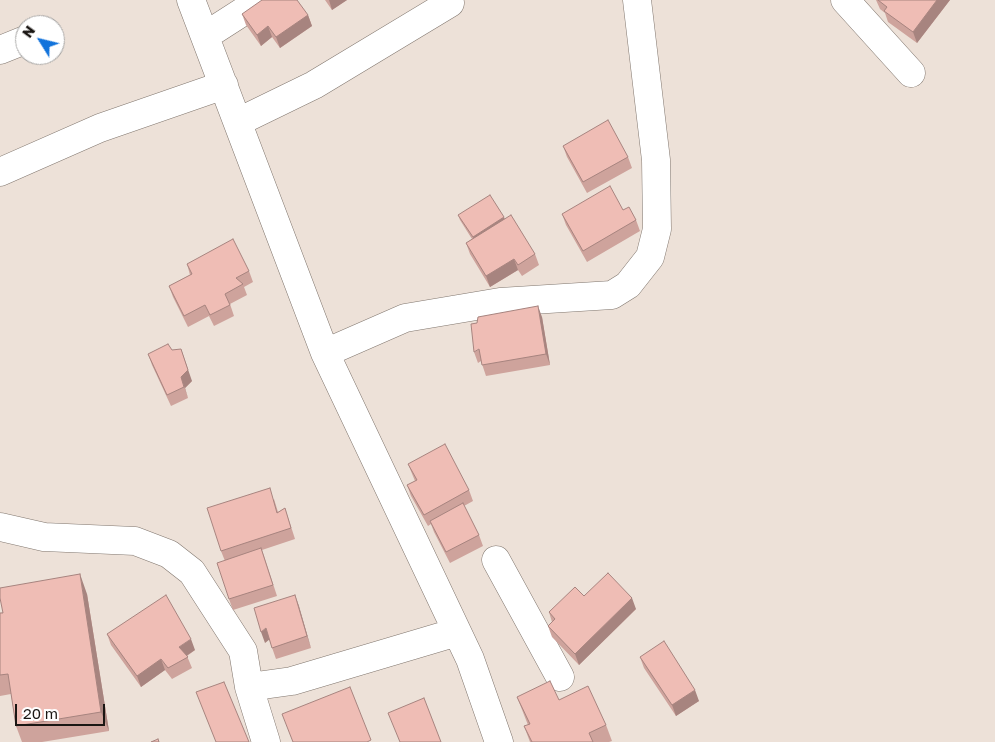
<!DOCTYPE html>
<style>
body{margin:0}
#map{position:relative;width:995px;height:742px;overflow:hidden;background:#ede1d8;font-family:"Golos Text",sans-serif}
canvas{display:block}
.north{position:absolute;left:15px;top:15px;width:50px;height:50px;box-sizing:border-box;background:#fff;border:1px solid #a3a2a1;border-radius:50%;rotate:306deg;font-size:14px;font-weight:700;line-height:20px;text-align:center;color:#1a1613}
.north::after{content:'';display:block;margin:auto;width:18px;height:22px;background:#1273db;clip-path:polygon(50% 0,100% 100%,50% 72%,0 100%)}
.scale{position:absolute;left:15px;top:704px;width:90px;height:22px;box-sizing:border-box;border:2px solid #1a1613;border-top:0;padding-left:6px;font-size:15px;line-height:18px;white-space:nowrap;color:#1a1613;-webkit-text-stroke:4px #fff;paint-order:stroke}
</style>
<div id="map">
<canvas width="995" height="742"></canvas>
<div class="north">N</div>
<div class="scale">20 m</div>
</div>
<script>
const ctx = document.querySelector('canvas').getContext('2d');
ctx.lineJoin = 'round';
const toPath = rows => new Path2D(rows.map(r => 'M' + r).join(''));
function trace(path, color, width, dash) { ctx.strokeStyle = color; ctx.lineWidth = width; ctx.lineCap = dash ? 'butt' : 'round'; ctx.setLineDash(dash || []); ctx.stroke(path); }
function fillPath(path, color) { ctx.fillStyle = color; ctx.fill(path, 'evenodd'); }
const minor = toPath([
 [191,0,325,353,470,659,499,742],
 [845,0,911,73],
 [205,36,261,0],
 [0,50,25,40],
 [238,122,314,85,450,3],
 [0,172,100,128,224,85],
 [325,353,405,318,500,302,612,295,628,285,650,257,657,229,656,160,637,0],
 [0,527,44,537,135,541,169,554,192,572,243,651,249,687,292,681,457,632],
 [496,560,560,677],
 [249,687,266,742]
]);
const wall = toPath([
 [325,0,347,0,332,10],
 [876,0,950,0,917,43,888,22,885,13,880,9],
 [242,14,308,15,312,26,280,48,272,37,261,46,246,25],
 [563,146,628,157,632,168,587,193,567,157],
 [623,210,636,220,640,231,587,262,566,225,562,214],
 [458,215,505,219,535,254,539,265,522,276,518,270,490,287,470,254,466,243,472,239,460,220],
 [187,264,249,271,253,282,244,287,247,295,230,304,234,316,214,326,209,316,188,327,173,297,169,286,190,275],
 [542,317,550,365,486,376,481,361,478,363,474,352],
 [148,354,192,381,185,388,188,398,171,406,152,365],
 [408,464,469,490,473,501,464,506,479,535,483,546,450,563,434,532,431,524,428,526,411,496,407,485,415,481],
 [274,499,278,512,285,508,295,539,262,550,277,596,233,610,229,599,225,561,221,551],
 [87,594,109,731,42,742,22,742,16,726,11,694,0,696,0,613],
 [295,595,311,648,276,659,269,639,265,643],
 [584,596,636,609,579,665,552,637,548,626,552,622,549,612],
 [107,634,195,650,187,656,192,668,172,679,165,670,141,687,111,645],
 [640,657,699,701,676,716,644,668],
 [517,697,559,700,606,725,612,741,609,742,530,742,524,726,528,725]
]);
const shadedWall = toPath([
 [329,0,347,0,332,10],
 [937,0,950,0,917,43,913,32],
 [308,15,312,26,280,48,276,37],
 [268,26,272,37,261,46,257,35],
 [504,217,506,222,475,242,473,237],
 [514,259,518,270,490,287,486,276],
 [538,306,542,317,550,365,546,354],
 [181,349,192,381,185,388,188,398,181,377],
 [80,574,87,594,109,731,101,712],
 [295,595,299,606,311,648,307,636],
 [632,598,636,609,579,665,575,654],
 [266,628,270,639,265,643,261,632],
 [191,639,195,650,183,658,179,647],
 [161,659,165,670,141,687,137,676],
 [695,690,699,701,676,716,672,705]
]);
const building = toPath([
 [262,0,297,0,308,15,276,37,268,26,257,35,242,14,262,0],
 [878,0,937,0,913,32,884,11,887,7,878,0],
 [608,120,628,157,583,182,563,146,608,120],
 [610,186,623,210,629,207,636,220,583,251,562,214,610,186],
 [490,195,504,217,473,237,458,215,490,195],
 [511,215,535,254,518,265,514,259,486,276,466,243,511,215],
 [233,239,249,271,236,278,243,284,225,294,230,305,210,315,205,305,184,316,169,286,192,274,187,264,233,239],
 [538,306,546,354,482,365,479,349,474,352,471,324,477,323,478,317,538,306],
 [168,344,172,350,181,349,188,370,181,377,184,387,167,395,148,354,168,344],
 [445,444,469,490,424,515,407,485,417,480,408,464,445,444],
 [270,488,277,513,285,508,291,528,221,551,207,508,270,488],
 [463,503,479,535,446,552,430,521,463,503],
 [261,548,273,585,229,599,217,563,261,548],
 [608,573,632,598,575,654,548,626,555,619,549,612,575,587,584,596,608,573],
 [80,574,101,712,16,726,8,674,0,675,0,613,3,613,0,598,0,588,80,574],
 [166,595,191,639,179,647,188,657,168,668,161,659,137,676,107,634,166,595],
 [295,595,307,636,272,648,266,628,261,632,254,608,295,595],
 [664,641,695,690,672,705,640,657,664,641],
 [550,681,559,700,588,686,606,725,589,733,593,742,532,742,524,726,530,724,517,697,550,681],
 [224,682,249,742,216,742,196,692,224,682],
 [350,687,371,740,367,742,293,742,282,714,350,687],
 [424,698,441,742,400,742,388,713,424,698],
 [158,739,159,742,151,742,158,739]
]);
trace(minor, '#80766e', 29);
trace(minor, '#fff', 28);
fillPath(wall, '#cea39c');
fillPath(shadedWall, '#a7847f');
fillPath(building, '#efbdb5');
trace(building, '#a7847f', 1);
</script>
